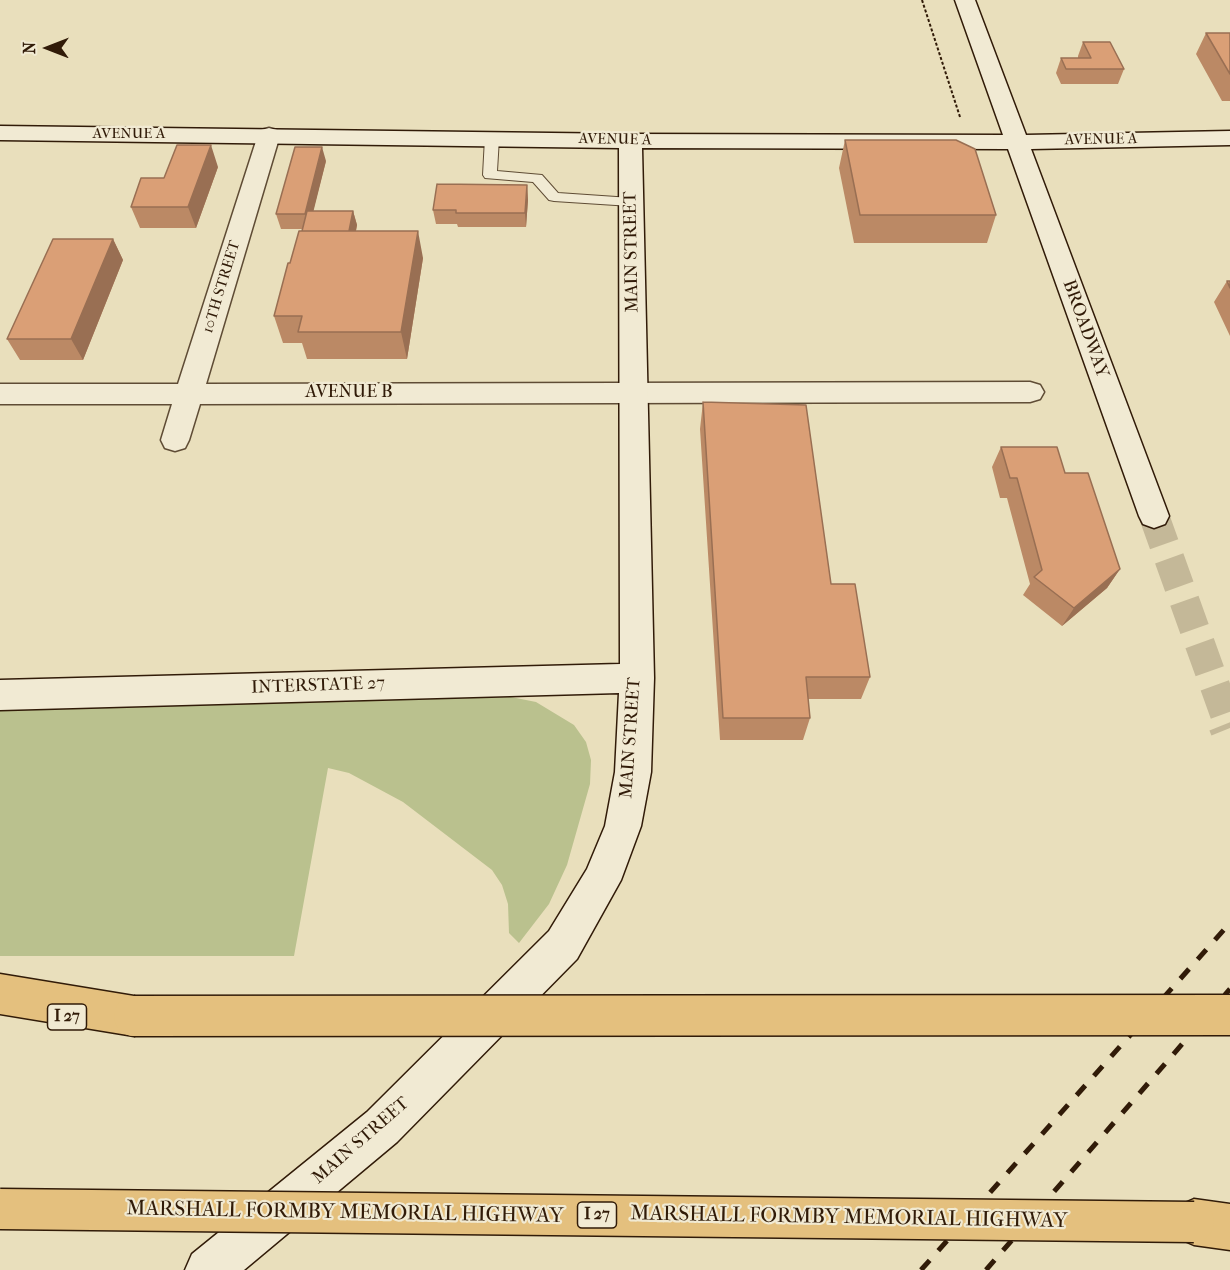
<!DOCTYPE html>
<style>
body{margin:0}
#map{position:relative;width:1230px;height:1270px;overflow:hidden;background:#e9dfbc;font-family:"IM FELL French Canon",serif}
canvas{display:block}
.north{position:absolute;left:18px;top:18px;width:60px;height:60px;-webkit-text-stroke:4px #f1ead3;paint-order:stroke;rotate:270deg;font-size:16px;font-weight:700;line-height:24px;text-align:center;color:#311b08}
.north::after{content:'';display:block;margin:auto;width:21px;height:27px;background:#311b08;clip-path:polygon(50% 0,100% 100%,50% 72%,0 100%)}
</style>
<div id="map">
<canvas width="1230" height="1270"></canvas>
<div class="north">N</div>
</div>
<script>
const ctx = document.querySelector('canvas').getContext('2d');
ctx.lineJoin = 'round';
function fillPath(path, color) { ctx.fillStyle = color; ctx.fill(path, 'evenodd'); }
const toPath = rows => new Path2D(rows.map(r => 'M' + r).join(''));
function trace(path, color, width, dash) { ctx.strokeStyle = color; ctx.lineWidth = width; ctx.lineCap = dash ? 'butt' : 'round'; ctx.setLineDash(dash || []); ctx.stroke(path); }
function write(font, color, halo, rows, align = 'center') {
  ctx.font = font + ' "IM FELL French Canon",serif'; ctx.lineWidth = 4.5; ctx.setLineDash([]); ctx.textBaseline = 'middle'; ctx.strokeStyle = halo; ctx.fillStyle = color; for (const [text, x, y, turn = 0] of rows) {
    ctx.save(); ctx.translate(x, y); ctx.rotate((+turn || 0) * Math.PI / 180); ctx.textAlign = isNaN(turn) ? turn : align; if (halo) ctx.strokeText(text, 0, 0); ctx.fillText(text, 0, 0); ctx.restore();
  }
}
const green = toPath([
 [511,697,536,702,574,725,586,742,591,760,590,784,567,865,549,904,519,943,509,933,508,904,502,885,492,870,403,802,349,773,328,768,294,956,0,956,0,710]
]);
const secondaryTunnelFar1 = toPath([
 [1154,516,1229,725]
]);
const secondaryTunnel = toPath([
 [1228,723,1230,728]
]);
const path = toPath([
 [922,0,960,117]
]);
const lane = toPath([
 [492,134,499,138,497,171,542,175,558,193,631,198,638,202,631,206,554,201,549,200,533,182,485,178,483,175,485,138,492,134]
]);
const street = toPath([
 [269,128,277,130,280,135,206,384,1030,382,1040,385,1044,392,1040,399,1030,402,200,404,189,440,185,448,175,451,165,448,161,440,172,404,0,404,0,384,178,384,258,135,261,130,269,128]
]);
const secondary = toPath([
 [955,0,975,0,1026,135,1230,131,1230,145,1031,149,1169,516,1165,524,1154,528,1143,524,1139,516,1008,149,642,148,654,678,651,772,641,826,621,880,577,959,397,1142,244,1270,185,1270,192,1254,367,1112,549,931,587,869,605,826,615,772,619,693,0,710,0,680,620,664,619,148,0,140,0,126,630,134,1003,135,955,0]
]);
const highway = toPath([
 [0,974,134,996,148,1002,154,1016,148,1030,134,1036,0,1014,0,974],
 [1194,1199,1230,1204,1230,1250,1194,1245,1178,1238,1171,1222,1178,1206,1194,1199]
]);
const rail = toPath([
 [921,1270,1230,923],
 [986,1270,1230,989]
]);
const highwayBridge = toPath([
 [134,1016,1230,1015],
 [0,1209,1194,1222]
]);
const wall = toPath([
 [1206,33,1230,33,1230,101,1222,101,1196,54],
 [1083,42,1124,69,1118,84,1061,84,1056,73,1061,58,1078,58,1078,56],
 [845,140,996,215,987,243,854,243,839,168],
 [326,161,313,211,353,211,357,225,356,231,423,258,407,359,307,359,302,343,283,343,274,316,303,229,281,229,276,214],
 [218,167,196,228,140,228,131,207,164,178],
 [527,185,528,200,526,227,458,227,457,224,436,224,433,210],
 [113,239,123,260,83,360,20,360,7,339],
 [1227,281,1230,281,1230,336,1214,302],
 [703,402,831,584,870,677,861,699,808,699,810,718,803,740,720,740,700,429],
 [1001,447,1065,473,1120,569,1107,588,1062,626,1023,595,1030,584,1007,498,1000,498,992,467]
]);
const shadedWall = toPath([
 [211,145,218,167,196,228,188,207],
 [322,147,326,161,309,229,305,214],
 [527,185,528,200,526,227,525,213],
 [353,211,357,225,353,245,349,231],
 [418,231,423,258,407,359,401,332],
 [113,239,123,260,83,360,71,339],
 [1120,569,1107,588,1062,626,1074,608]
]);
const building = toPath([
 [1206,33,1230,33,1230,74,1206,33],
 [1083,42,1110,42,1124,69,1066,69,1061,58,1091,58,1083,42],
 [845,140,956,140,975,149,996,215,860,215,845,140],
 [177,145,211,145,188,207,131,207,141,178,164,178,177,145],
 [295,147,322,147,305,214,276,214,295,147],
 [437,184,527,185,525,213,456,213,456,210,433,210,437,184],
 [307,211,353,211,349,231,302,231,307,211],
 [299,231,418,231,401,332,298,332,302,316,274,316,288,263,290,263,299,231],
 [53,239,113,239,71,339,7,339,53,239],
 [1227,281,1230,281,1230,288,1227,281],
 [703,402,806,405,831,584,855,584,870,677,806,677,810,718,723,718,703,402],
 [1001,447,1057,447,1065,473,1088,473,1120,569,1074,608,1034,577,1042,570,1017,478,1010,478,1001,447]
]);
const farStreetnames = [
 ["AVENUE A",129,134],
 ["AVENUE A",615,140,1],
 ["AVENUE A",1101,140,-1],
 ["10TH STREET",222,287,-73]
];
const shields = [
 [67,1017,39],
 [597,1215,39]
];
const shieldNames = [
 ["I 27",67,1017],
 ["I 27",597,1215]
];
const streetNames = [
 ["MAIN STREET",632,252,-91],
 ["BROADWAY",1085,329,70],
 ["AVENUE B",349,393],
 ["INTERSTATE 27",318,686,-2],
 ["MAIN STREET",631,738,-86],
 ["MAIN STREET",361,1141,-41]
];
const nearStreetnames = [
 ["MARSHALL FORMBY MEMORIAL HIGHWAY",345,1213,1],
 ["MARSHALL FORMBY MEMORIAL HIGHWAY",849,1218,1]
];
fillPath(green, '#bac18e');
trace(secondaryTunnelFar1, '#c4b898', 30, [30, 15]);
trace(secondaryTunnel, '#c4b898', 40, [40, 20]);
trace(lane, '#5f4c35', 2);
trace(street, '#5f4c35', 3);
trace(secondary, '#311b08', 3);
trace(highway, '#311b08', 3);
trace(path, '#311b08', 2, [3, 2]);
fillPath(lane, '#f1ead3');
fillPath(street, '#f1ead3');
fillPath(secondary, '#f1ead3');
fillPath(highway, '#e4c07e');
trace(rail, '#311b08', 5, [13, 13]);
trace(highwayBridge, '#311b08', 43, []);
trace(highwayBridge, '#e4c07e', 40);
fillPath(wall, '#bb8965');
fillPath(shadedWall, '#996f53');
fillPath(building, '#da9f76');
trace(building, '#996f53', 1.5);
write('15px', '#311b08', '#f1ead3', farStreetnames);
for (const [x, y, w] of shields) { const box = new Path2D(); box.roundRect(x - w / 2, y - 13, w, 26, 4.5); ctx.fillStyle = '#f1ead3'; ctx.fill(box); trace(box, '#311b08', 1.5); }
write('bold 16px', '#311b08', null, shieldNames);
write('18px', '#311b08', '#f1ead3', streetNames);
write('21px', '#311b08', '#f1ead3', nearStreetnames);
</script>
